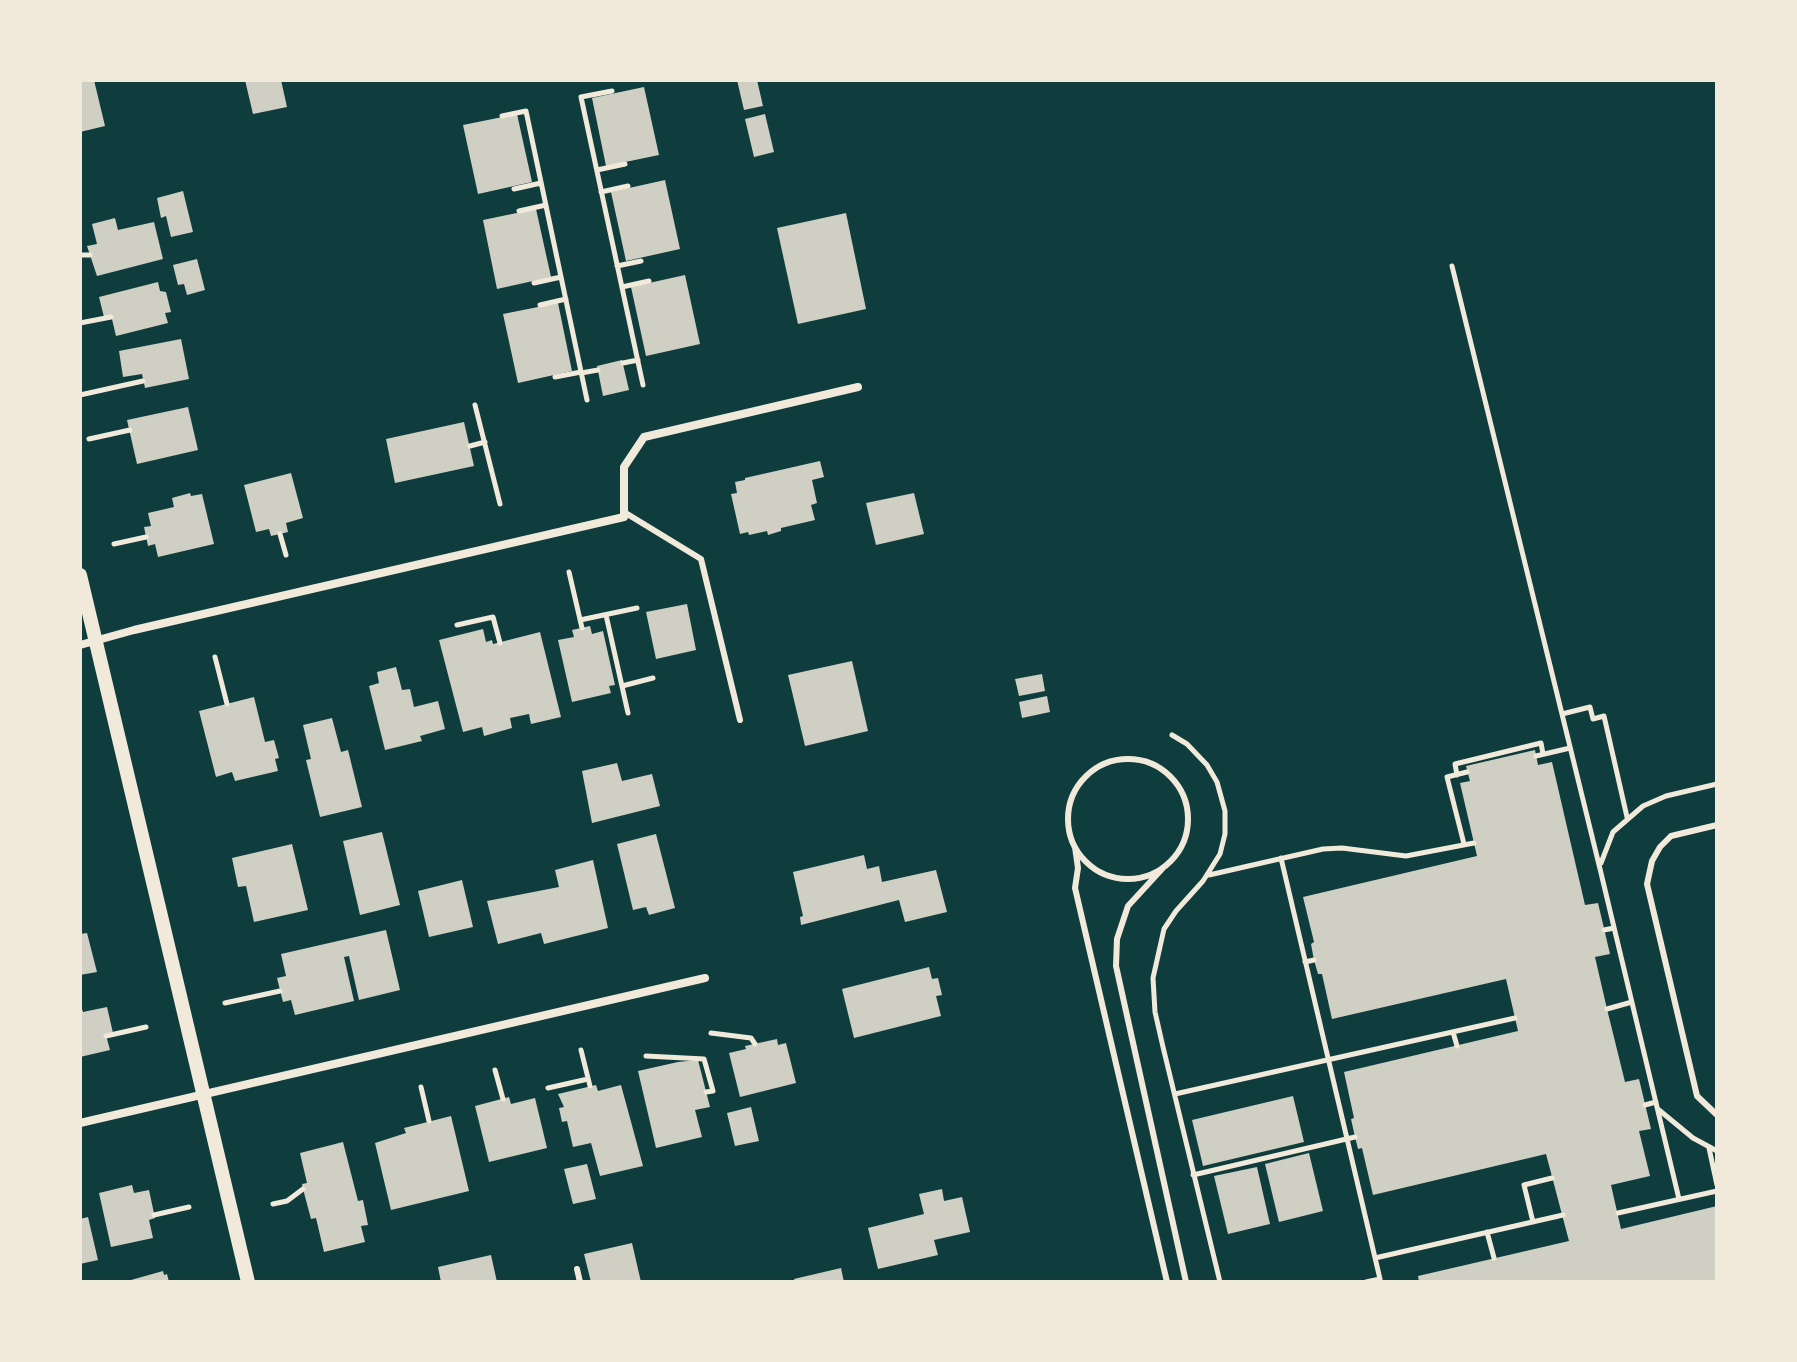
<!DOCTYPE html>
<style>
body{margin:0}
#map{position:relative;width:1797px;height:1362px;overflow:hidden;background:#0f3d3e;font-family:"IBM Plex Serif",serif}
canvas{display:block}
.frame{position:absolute;inset:0;border:82px solid #f1e9da;pointer-events:none}
</style>
<div id="map">
<canvas width="1797" height="1362"></canvas>
<div class="frame"></div>
</div>
<script>
const ctx = document.querySelector('canvas').getContext('2d');
ctx.lineJoin = 'round';
function fillPath(path, color) { ctx.fillStyle = color; ctx.fill(path, 'evenodd'); }
const toPath = rows => new Path2D(rows.map(r => 'M' + r).join(''));
function trace(path, color, width, dash) { ctx.strokeStyle = color; ctx.lineWidth = width; ctx.lineCap = dash ? 'butt' : 'round'; ctx.setLineDash(dash || []); ctx.stroke(path); }
const building = toPath([
 [80,80,94,80,105,126,80,132],
 [245,80,281,80,287,107,253,114],
 [737,80,757,80,763,106,744,110],
 [644,87,659,155,606,166,592,98],
 [517,114,532,182,478,194,463,125],
 [765,114,774,152,754,157,745,119],
 [665,180,680,249,626,261,611,192],
 [183,191,193,232,171,237,166,216,161,218,157,198],
 [536,209,551,277,497,289,483,220],
 [846,213,866,309,798,324,777,228],
 [115,218,118,230,154,222,163,259,97,276,87,246,97,244,92,224],
 [197,259,205,290,187,295,184,284,178,285,173,265],
 [685,275,700,344,646,356,631,287],
 [158,282,160,291,166,292,171,312,165,313,168,323,116,336,111,315,104,317,99,297],
 [558,303,572,371,518,383,503,314],
 [181,339,189,379,145,388,142,374,123,377,119,351],
 [622,360,629,390,603,396,597,366],
 [188,407,198,450,137,464,127,420],
 [464,422,474,466,395,483,386,439],
 [820,461,824,477,812,480,817,503,811,505,815,520,781,528,781,531,768,535,767,531,749,535,748,532,740,534,731,494,737,493,735,482,745,480,745,478],
 [291,473,303,518,286,523,288,532,271,536,269,529,256,532,244,485],
 [190,493,191,496,202,494,214,544,158,557,155,544,148,546,144,527,151,526,148,513,174,507,172,498],
 [914,493,924,534,876,545,866,503],
 [687,604,696,650,656,659,646,612],
 [590,626,592,634,603,631,615,685,609,686,611,693,572,702,558,640,574,637,572,630],
 [483,629,486,642,492,640,493,644,540,632,561,717,531,724,529,714,510,718,512,728,484,736,482,727,463,732,439,640],
 [852,661,868,731,805,746,788,675],
 [396,667,402,690,410,689,414,707,438,701,445,729,420,736,422,741,385,750,369,686,379,683,377,672],
 [1042,674,1045,691,1019,696,1015,679],
 [1047,696,1050,712,1022,718,1019,702],
 [254,697,265,742,274,740,279,758,275,759,278,771,235,781,232,772,216,777,199,711],
 [332,718,341,752,348,750,362,807,320,817,306,760,311,759,303,725],
 [1535,750,1538,765,1552,762,1585,905,1598,903,1610,954,1595,957,1607,1009,1625,1082,1639,1079,1651,1129,1639,1131,1650,1176,1611,1185,1621,1229,1717,1206,1717,1282,1419,1282,1418,1276,1569,1241,1546,1154,1373,1195,1362,1148,1358,1149,1355,1137,1351,1119,1354,1118,1344,1072,1518,1031,1506,979,1332,1019,1322,974,1318,974,1314,960,1311,944,1314,942,1303,897,1477,856,1460,783,1470,781,1466,766],
 [617,763,622,781,652,774,660,806,592,823,582,771],
 [382,832,400,905,360,915,343,841],
 [656,834,675,908,649,915,646,907,633,910,617,844],
 [292,844,308,910,254,922,246,886,238,887,232,858],
 [864,855,867,869,879,866,882,882,936,870,947,912,905,922,899,900,801,925,800,917,803,916,793,872],
 [593,860,608,928,544,944,541,933,498,944,487,901,559,887,555,870],
 [462,880,473,927,429,937,418,891],
 [386,930,400,990,359,1000,349,956,344,957,354,1001,295,1015,291,1000,283,1002,277,978,286,976,281,954],
 [87,933,97,972,80,975,80,934],
 [929,967,932,979,938,978,942,995,936,996,941,1016,854,1038,842,989],
 [80,1003,83,1012,107,1007,113,1033,106,1035,110,1050,80,1057],
 [777,1039,778,1045,786,1043,796,1083,740,1097,729,1053,746,1049,745,1046],
 [698,1060,710,1107,695,1110,702,1137,656,1148,638,1071,678,1062],
 [596,1085,598,1091,621,1085,643,1166,600,1176,591,1143,573,1147,567,1121,562,1122,559,1108,564,1107,558,1094],
 [1293,1096,1304,1142,1203,1166,1192,1120],
 [509,1097,511,1104,535,1098,547,1148,489,1162,475,1106],
 [751,1107,759,1141,735,1146,727,1113],
 [451,1116,469,1191,391,1210,375,1143,406,1133,404,1128],
 [343,1142,358,1201,363,1200,368,1225,361,1226,365,1242,324,1252,316,1218,311,1219,303,1189,302,1184,307,1183,300,1153],
 [1309,1153,1323,1211,1279,1222,1265,1164],
 [587,1164,596,1199,573,1204,564,1169],
 [1257,1167,1270,1224,1228,1234,1214,1176],
 [132,1185,134,1193,149,1190,155,1218,149,1220,153,1238,111,1247,99,1193],
 [942,1189,944,1201,962,1197,970,1232,934,1240,938,1255,878,1269,868,1228,924,1214,919,1194],
 [88,1217,98,1260,80,1264,80,1219],
 [632,1243,641,1282,591,1282,584,1254],
 [491,1255,497,1282,441,1282,438,1267],
 [841,1268,844,1282,795,1282,794,1279],
 [163,1271,164,1275,167,1274,169,1282,124,1282]
]);
const path = toPath([
 [612,91,581,97,643,385],
 [502,116,526,111,587,400],
 [597,170,625,164],
 [514,189,541,183],
 [601,192,628,186],
 [519,211,546,205],
 [80,255,90,255],
 [617,266,641,261],
 [1452,266,1601,873],
 [534,283,561,277],
 [622,287,649,281],
 [540,305,566,299],
 [80,323,111,317],
 [623,363,638,360],
 [581,373,598,370],
 [555,377,581,372],
 [80,395,143,381],
 [475,405,500,504],
 [89,439,130,430],
 [470,446,485,442],
 [280,534,286,555],
 [114,544,146,537],
 [569,572,582,628],
 [606,615,628,713],
 [580,620,637,608],
 [457,625,493,617,500,643],
 [215,657,227,704],
 [622,686,653,678],
 [1562,714,1590,707,1593,719,1604,716,1627,817],
 [1172,735,1187,744,1207,765,1217,782,1225,811,1225,834,1220,854,1203,881,1176,911,1164,929,1153,978,1155,1012,1163,1047,1220,1282],
 [1536,756,1570,748],
 [1457,775,1455,764,1541,743,1543,754],
 [1464,844,1447,777,1467,772],
 [1281,858,1380,1279,1366,1282],
 [1601,863,1613,832,1643,806,1666,796,1717,784],
 [1601,873,1679,1199],
 [1209,875,1323,849,1342,848,1406,856,1474,843],
 [1604,930,1614,928],
 [1305,962,1314,960],
 [225,1003,280,991],
 [1607,1009,1632,1002],
 [1453,1032,1457,1046],
 [711,1033,751,1038,755,1044],
 [106,1036,146,1027],
 [581,1050,590,1086],
 [646,1056,704,1059,713,1091,706,1092],
 [495,1070,503,1099],
 [421,1087,429,1121],
 [548,1088,588,1079],
 [1175,1094,1515,1018],
 [1645,1105,1656,1102],
 [1659,1110,1693,1138,1717,1151],
 [1709,1148,1717,1185],
 [1193,1175,1355,1137],
 [273,1204,287,1201,303,1189],
 [1618,1213,1717,1191],
 [154,1215,189,1207],
 [1533,1222,1524,1185,1552,1178],
 [1487,1232,1494,1258],
 [1375,1258,1563,1215]
]);
const service = toPath([
 [624,512,701,559,740,720],
 '1068 819a60 60 0 1 1 120 0a60 60 0 1 1-120 0Z',
 [1717,825,1671,836,1660,847,1652,861,1647,884,1697,1096,1717,1115],
 [1075,847,1078,868,1075,888,1167,1282],
 [1162,869,1128,906,1117,939,1116,966,1186,1282],
 [577,1269,580,1282]
]);
const minor = toPath([
 [80,645,134,630,624,517,624,467,644,437,858,387],
 [80,1123,705,978]
]);
const tertiary = toPath([
 [80,575,248,1282]
]);
fillPath(building, '#cfcfc3');
trace(path, '#f1e9da', 5);
trace(service, '#f1e9da', 6);
trace(minor, '#f1e9da', 8);
trace(tertiary, '#f1e9da', 14);
</script>
